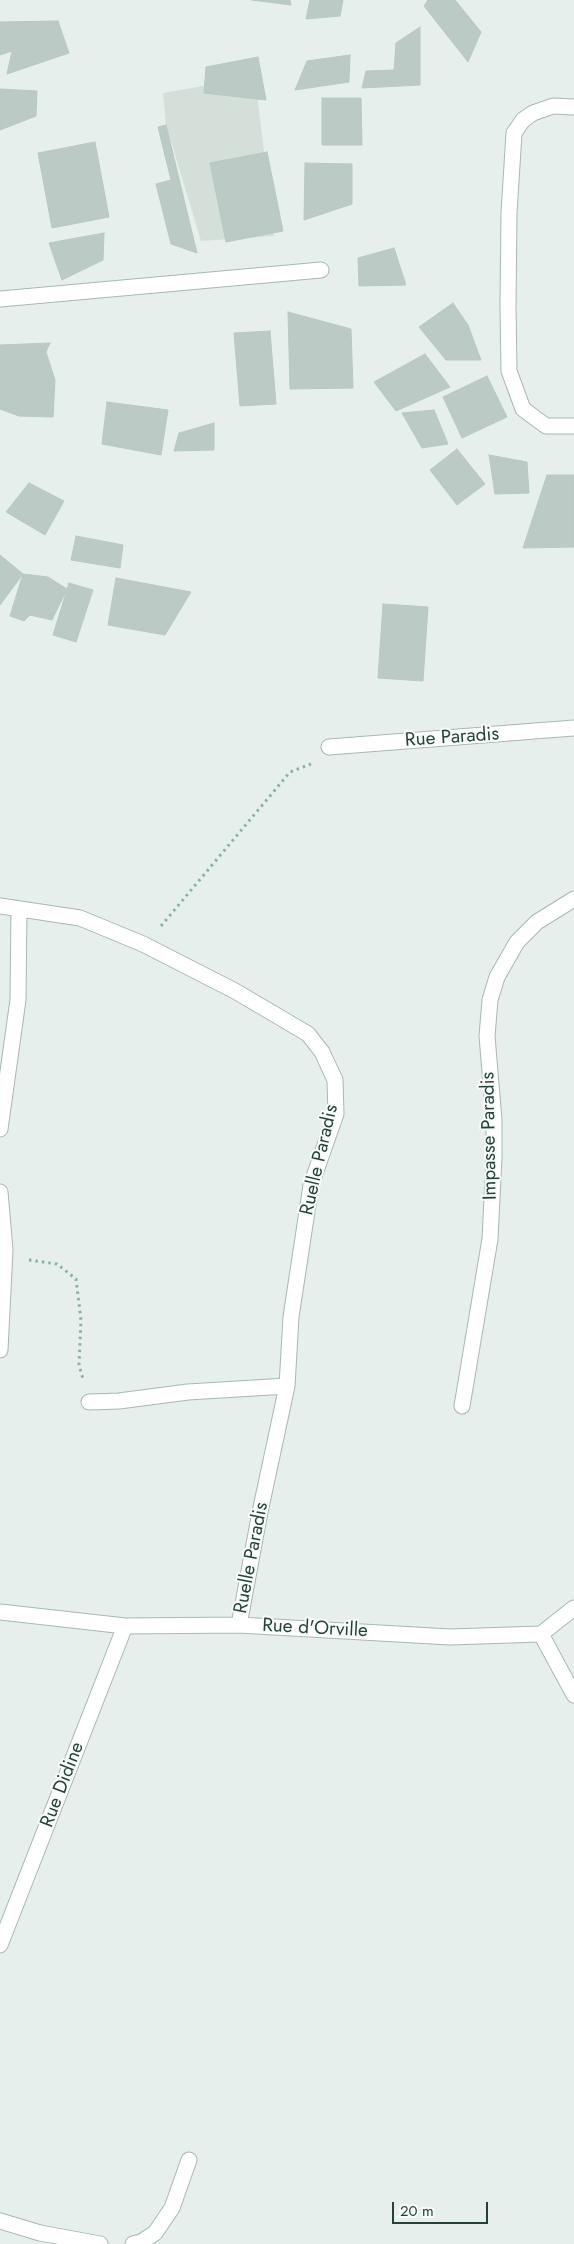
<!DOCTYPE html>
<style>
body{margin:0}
#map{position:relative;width:574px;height:2244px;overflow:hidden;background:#e6efeb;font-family:Jost,sans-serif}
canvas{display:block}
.scale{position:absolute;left:392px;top:2202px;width:96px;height:22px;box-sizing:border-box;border:2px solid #24423a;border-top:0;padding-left:6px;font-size:15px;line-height:18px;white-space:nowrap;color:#24423a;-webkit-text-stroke:4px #f7fbf9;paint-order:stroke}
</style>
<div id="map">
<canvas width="574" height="2244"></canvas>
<div class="scale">20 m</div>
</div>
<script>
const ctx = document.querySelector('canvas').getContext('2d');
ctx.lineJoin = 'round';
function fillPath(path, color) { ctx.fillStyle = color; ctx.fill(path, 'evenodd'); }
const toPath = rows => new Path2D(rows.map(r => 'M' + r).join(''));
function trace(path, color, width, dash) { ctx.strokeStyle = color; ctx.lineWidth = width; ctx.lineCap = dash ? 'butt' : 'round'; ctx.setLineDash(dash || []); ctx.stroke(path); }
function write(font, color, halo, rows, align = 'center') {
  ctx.font = font + ' Jost,sans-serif'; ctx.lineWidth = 4; ctx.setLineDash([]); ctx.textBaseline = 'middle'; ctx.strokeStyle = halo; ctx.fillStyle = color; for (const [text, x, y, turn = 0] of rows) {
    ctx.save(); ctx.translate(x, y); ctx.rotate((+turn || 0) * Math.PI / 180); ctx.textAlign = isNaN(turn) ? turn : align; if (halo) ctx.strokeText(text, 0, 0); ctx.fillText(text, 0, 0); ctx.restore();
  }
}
const built = toPath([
 [255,77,274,236,201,241,166,125,163,93]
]);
const building = toPath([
 [252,0,290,0,291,5,252,0],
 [310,0,343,0,340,16,306,19,310,0],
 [428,0,455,0,481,32,468,62,424,6,428,0],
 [58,21,69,53,7,74,12,51,0,55,0,22,58,21],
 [420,27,420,85,362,88,366,71,394,70,396,43,420,27],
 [350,55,349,82,295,90,307,61,350,55],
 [258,57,266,100,204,93,206,67,258,57],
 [0,89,37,91,36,116,0,130,0,89],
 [322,98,361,98,362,145,322,145,322,98],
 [166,125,197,253,171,244,156,184,171,180,158,127,166,125],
 [95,142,109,217,52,228,38,153,95,142],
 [267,152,283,231,226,242,210,163,267,152],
 [305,163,352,164,352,204,304,220,305,163],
 [104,233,103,260,62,280,49,243,104,233],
 [394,248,406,285,359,286,358,258,394,248],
 [453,303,468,325,481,360,446,360,419,327,453,303],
 [288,312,351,329,353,388,290,389,288,312],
 [270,331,276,404,240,406,234,333,270,331],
 [50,343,46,352,55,380,53,417,19,416,0,409,0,345,50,343],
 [425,354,450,387,396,411,374,382,425,354],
 [487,376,507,417,462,438,443,397,487,376],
 [107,402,168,410,161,455,102,444,107,402],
 [434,410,448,444,422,448,402,413,434,410],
 [214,423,214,450,174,451,179,433,214,423],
 [457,449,485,484,457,505,430,470,457,449],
 [489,455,527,462,529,493,495,494,489,455],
 [547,475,574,475,574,547,523,548,547,475],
 [29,483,64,501,45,535,6,512,29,483],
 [76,536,123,545,120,568,71,560,76,536],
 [0,555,23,574,0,605,0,555],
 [23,574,48,577,67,589,52,620,30,615,24,621,10,616,23,574],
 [116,578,191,592,165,635,108,625,116,578],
 [69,583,93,590,76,642,53,635,69,583],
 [383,604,428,607,423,681,378,678,383,604]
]);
const path = toPath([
 [161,926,290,772,311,764],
 [29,1260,57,1264,76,1279,81,1320,79,1365,83,1379]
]);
const minor = toPath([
 [574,107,553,106,533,113,523,120,514,133,509,213,508,307,509,371,523,409,546,426,574,426],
 [0,299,321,270],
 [329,747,574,728],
 [0,906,80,918,143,944,235,991,308,1034,322,1052,335,1080,336,1114,311,1185,291,1317,287,1386,260,1512,239,1625],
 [0,1129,18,1000,19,910],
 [0,1192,5,1250,0,1350],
 [89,1402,119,1401,188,1392,287,1386],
 [462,1406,490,1239,494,1157,494,1120,487,1036,490,1000,497,977,517,942,537,922,574,899],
 [0,1612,125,1626,239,1625,450,1637,541,1634],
 [541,1634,574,1695],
 [541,1634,574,1608],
 [0,1945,125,1626],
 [0,2221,40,2233,100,2244],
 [133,2244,141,2242,155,2233,172,2208,189,2160]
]);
const streetNames = [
 ["Rue Paradis",452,738,-4],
 ["Impasse Paradis",490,1136,-91],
 ["Ruelle Paradis",320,1160,-77],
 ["Ruelle Paradis",252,1558,-79],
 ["Rue d'Orville",315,1629,3],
 ["Rue Didine",63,1785,-69]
];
fillPath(built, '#d4dfda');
fillPath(building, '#bbcac4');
trace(building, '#b8c9c2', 1);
trace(minor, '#a8b8b2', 17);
trace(path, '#86b3a5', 3, [2.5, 4]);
trace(minor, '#fff', 15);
write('19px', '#24423a', '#f7fbf9', streetNames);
</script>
